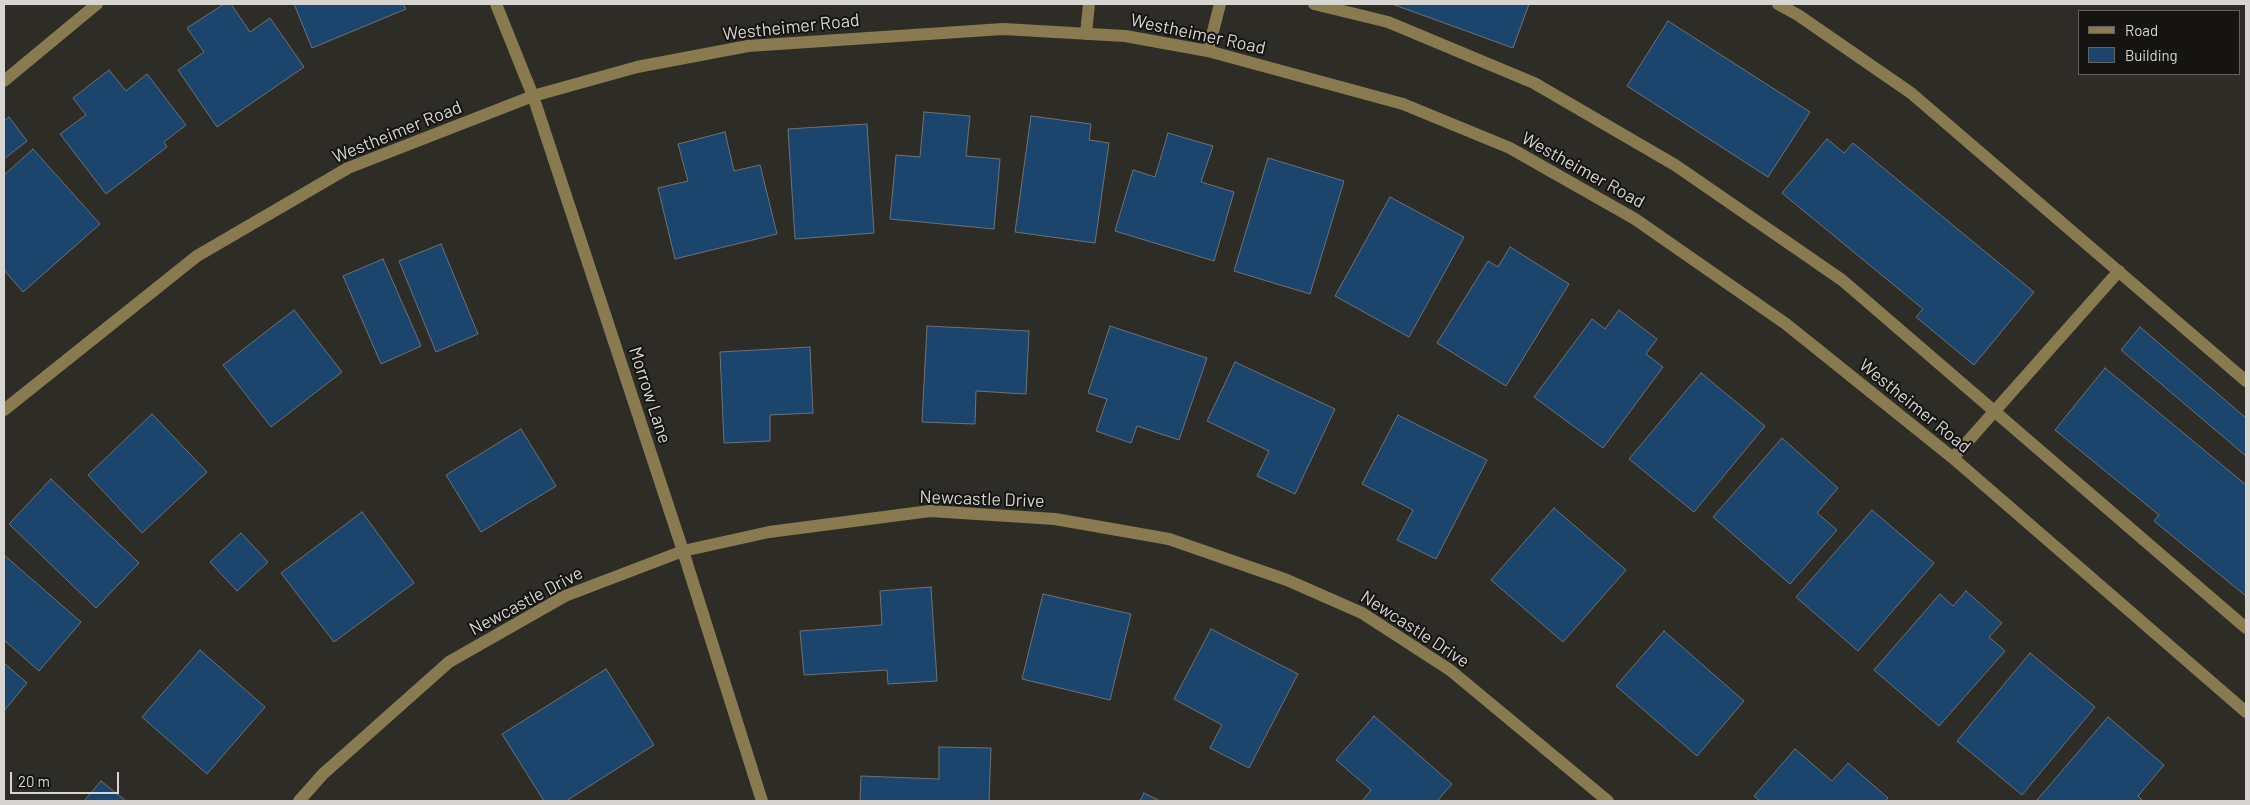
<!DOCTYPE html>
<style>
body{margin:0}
#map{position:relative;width:2250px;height:805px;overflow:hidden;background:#2e2c27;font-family:Barlow,sans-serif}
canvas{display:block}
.frame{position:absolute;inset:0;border:5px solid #d6d5d2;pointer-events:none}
.legend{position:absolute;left:2078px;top:10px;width:162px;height:65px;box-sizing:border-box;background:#151412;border:1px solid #62615f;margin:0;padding:6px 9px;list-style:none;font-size:15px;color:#d6d5d2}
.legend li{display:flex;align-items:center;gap:10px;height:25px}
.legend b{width:25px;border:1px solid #62615f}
.scale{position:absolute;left:10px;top:772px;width:109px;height:22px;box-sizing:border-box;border:2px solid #d6d5d2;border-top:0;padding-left:6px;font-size:15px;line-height:18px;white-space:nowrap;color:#d6d5d2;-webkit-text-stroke:4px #151412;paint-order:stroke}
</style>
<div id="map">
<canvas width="2250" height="805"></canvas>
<div class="frame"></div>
<ul class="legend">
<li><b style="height:6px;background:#897b4f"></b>Road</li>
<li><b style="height:14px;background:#1b456c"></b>Building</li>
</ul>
<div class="scale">20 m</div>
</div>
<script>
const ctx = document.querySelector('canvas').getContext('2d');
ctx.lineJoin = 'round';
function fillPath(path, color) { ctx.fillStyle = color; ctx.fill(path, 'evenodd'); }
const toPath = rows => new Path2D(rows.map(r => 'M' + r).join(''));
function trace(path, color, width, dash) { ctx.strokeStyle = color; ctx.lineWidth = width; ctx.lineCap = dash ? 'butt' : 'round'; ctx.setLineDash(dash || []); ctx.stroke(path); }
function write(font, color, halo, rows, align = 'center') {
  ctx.font = font + ' Barlow,sans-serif'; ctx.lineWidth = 4; ctx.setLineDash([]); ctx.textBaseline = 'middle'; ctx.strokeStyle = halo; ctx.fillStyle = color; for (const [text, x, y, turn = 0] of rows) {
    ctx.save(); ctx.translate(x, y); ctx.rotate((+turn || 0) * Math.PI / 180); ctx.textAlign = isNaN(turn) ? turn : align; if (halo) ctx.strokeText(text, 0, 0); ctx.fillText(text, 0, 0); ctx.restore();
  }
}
const building = toPath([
 [224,4,231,4,250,32,270,18,304,67,217,127,178,70,204,52,187,28,224,4],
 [294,4,403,4,406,9,312,48,294,4],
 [1392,4,1529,4,1513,48,1392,4],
 [1668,21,1810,112,1768,177,1627,86,1668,21],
 [109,70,126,91,147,74,186,125,164,142,167,147,106,194,60,134,86,115,73,98,109,70],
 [924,112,970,116,966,156,1000,159,994,229,890,219,896,155,920,157,924,112],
 [1031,116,1091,124,1089,140,1109,143,1095,243,1015,232,1031,116],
 [9,117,27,141,4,159,4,121,9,117],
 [867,124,874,233,795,239,788,129,867,124],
 [725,132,734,171,760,165,777,234,675,259,658,188,688,181,678,144,725,132],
 [1168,133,1213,146,1201,182,1234,192,1214,261,1115,231,1133,170,1155,177,1168,133],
 [1827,139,1844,153,1853,143,2034,292,1974,365,1916,317,1923,309,1782,193,1827,139],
 [33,149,100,224,23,292,4,270,4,175,33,149],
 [1268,158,1344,181,1310,294,1234,271,1268,158],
 [1390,197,1464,237,1409,337,1335,296,1390,197],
 [441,244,478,334,436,352,399,261,441,244],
 [1510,247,1569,284,1506,386,1437,343,1488,261,1498,267,1510,247],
 [383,259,421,346,381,364,343,276,383,259],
 [294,310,342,372,271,427,223,365,294,310],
 [1619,310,1657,339,1646,354,1663,367,1603,448,1534,397,1592,319,1605,329,1619,310],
 [927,326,1029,331,1026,394,976,391,975,424,922,422,927,326],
 [1110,326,1207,358,1179,440,1137,426,1131,443,1096,431,1107,399,1088,393,1110,326],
 [2140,327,2246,418,2246,456,2121,350,2140,327],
 [810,347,813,413,770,415,770,441,724,443,720,352,810,347],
 [1235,362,1335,409,1295,494,1257,476,1269,451,1207,421,1235,362],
 [2105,368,2246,485,2246,596,2154,521,2159,515,2055,430,2105,368],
 [1701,373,1765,426,1694,512,1629,459,1701,373],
 [152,414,207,472,142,533,88,475,152,414],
 [1398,415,1487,460,1436,559,1397,540,1413,510,1362,484,1398,415],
 [521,429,556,486,481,532,446,475,521,429],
 [1782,438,1838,488,1817,513,1837,530,1790,584,1713,517,1782,438],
 [51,479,139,563,96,608,9,524,51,479],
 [1554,508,1626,570,1563,642,1491,580,1554,508],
 [1872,510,1934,563,1858,651,1796,597,1872,510],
 [362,512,414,583,334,642,281,573,362,512],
 [241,533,268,562,237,591,210,562,241,533],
 [4,555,81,622,39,671,4,640,4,555],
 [931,587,937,681,888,684,887,670,804,675,800,631,882,625,880,591,931,587],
 [1966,591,2002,623,1989,637,2005,651,1939,726,1874,670,1940,594,1953,606,1966,591],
 [1043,594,1131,614,1110,700,1022,679,1043,594],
 [1211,629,1298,674,1249,768,1210,748,1222,725,1174,699,1211,629],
 [1664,631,1744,701,1697,756,1616,686,1664,631],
 [200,650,265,707,207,774,142,717,200,650],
 [2030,653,2095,707,2022,795,1957,741,2030,653],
 [4,663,27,683,4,711,4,663],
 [606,669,654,745,566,801,544,801,502,734,606,669],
 [1374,716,1452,784,1437,801,1362,801,1371,790,1336,760,1374,716],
 [2108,717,2164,765,2138,796,2143,801,2038,801,2037,800,2108,717],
 [939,747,991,748,989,801,860,801,861,776,939,779,939,747],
 [1795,749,1832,781,1848,763,1888,798,1885,801,1760,801,1754,796,1795,749],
 [101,781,126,801,84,801,101,781],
 [1144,793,1160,801,1140,801,1144,793]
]);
const minor = toPath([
 [496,4,533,96,683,551,762,801],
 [1314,4,1388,22,1534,83,1675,165,1842,280,2246,628],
 [1778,4,1798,15,1911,93,2246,381],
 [1086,34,1089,4],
 [1208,51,1220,4],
 [4,81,97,4],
 [4,410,197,256,348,168,533,96,637,67,748,46,1003,29,1125,36,1208,51,1403,104,1510,148,1635,219,1786,324,1953,458,2246,712],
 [1953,458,2119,271],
 [299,801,323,774,449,662,565,596,683,551,769,532,930,511,1055,519,1169,539,1287,580,1362,613,1450,670,1608,801]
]);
const streetNames = [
 ["Westheimer Road",791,27,-6],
 ["Westheimer Road",1198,34,12],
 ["Westheimer Road",397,132,-22],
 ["Westheimer Road",1583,170,29],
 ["Morrow Lane",650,395,72],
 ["Westheimer Road",1915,406,39],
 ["Newcastle Drive",982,499,2],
 ["Newcastle Drive",526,601,-28],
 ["Newcastle Drive",1415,629,33]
];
fillPath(building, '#1b456c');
trace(building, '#6e7277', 1);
trace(minor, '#897b4f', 12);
write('18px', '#d6d5d2', '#151412', streetNames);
</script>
